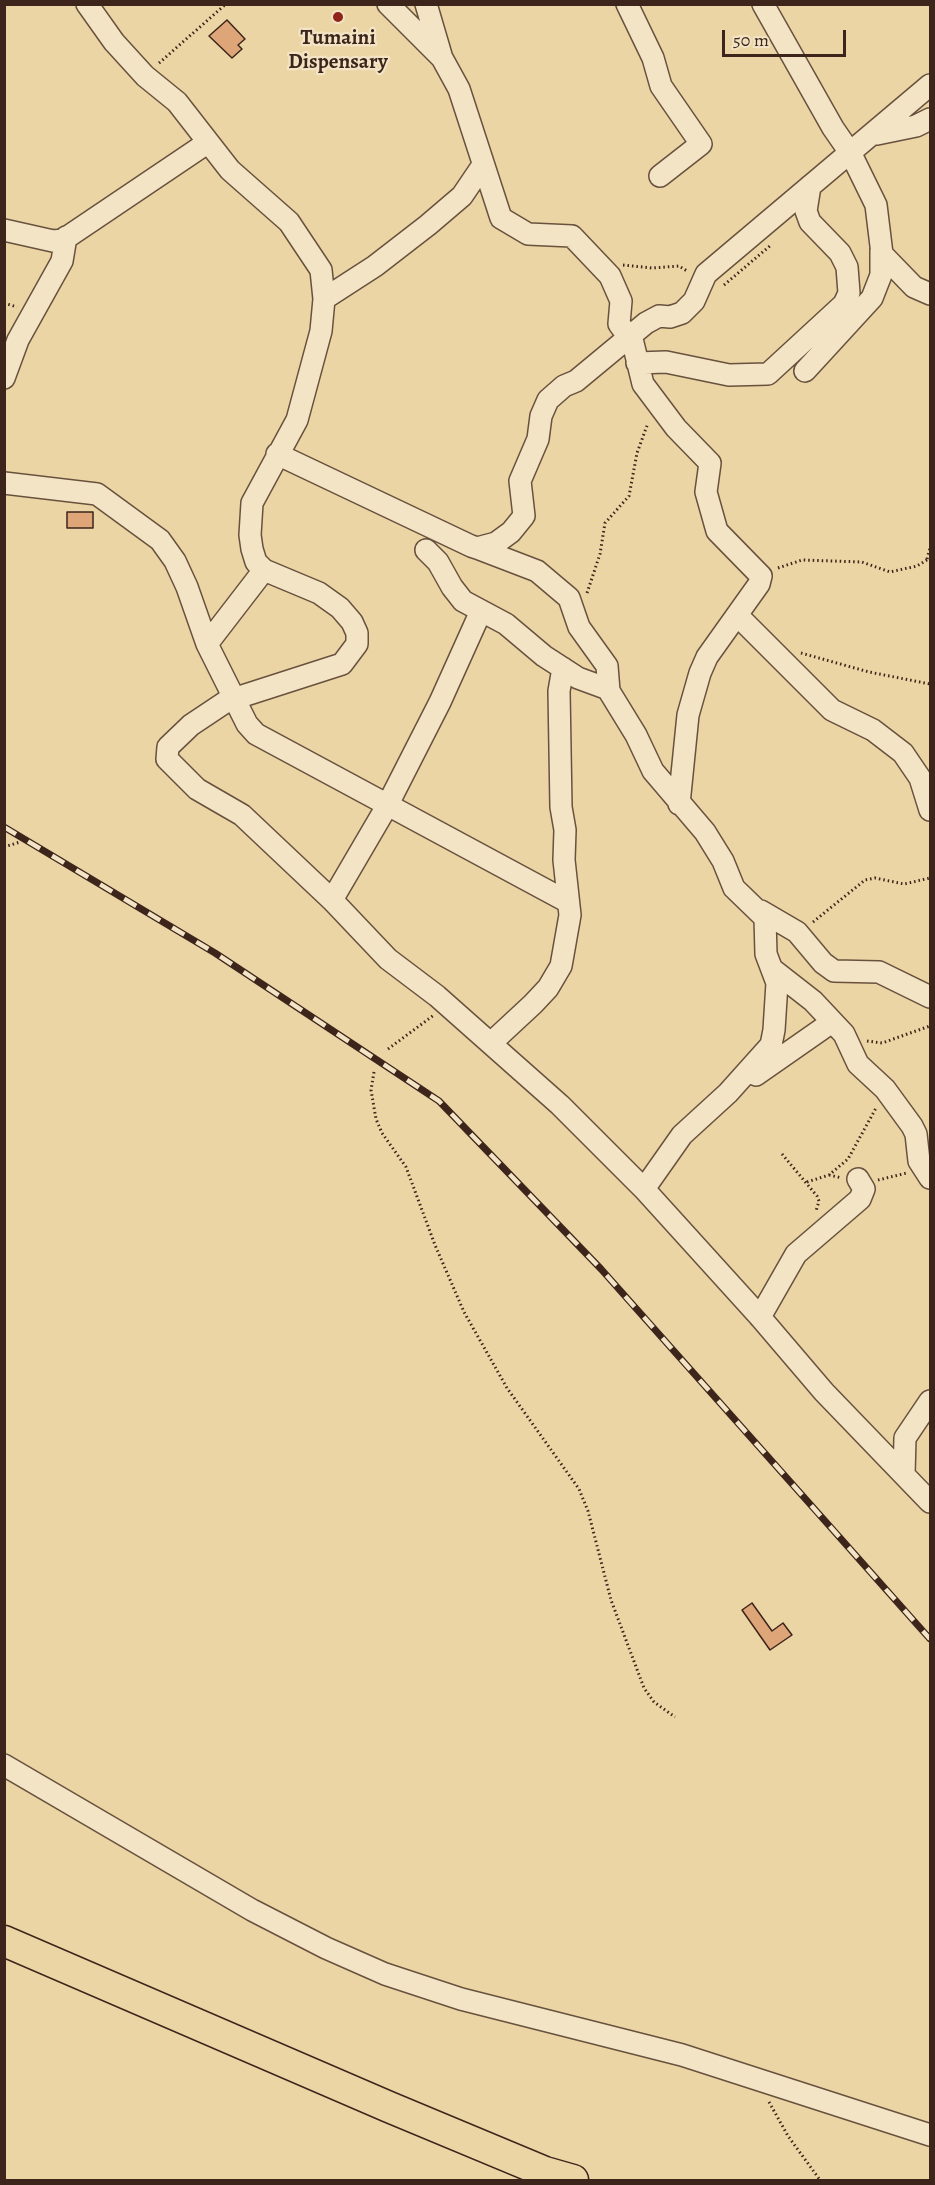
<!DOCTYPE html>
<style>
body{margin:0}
#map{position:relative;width:935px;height:2185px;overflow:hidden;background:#ebd5a4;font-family:Alegreya,serif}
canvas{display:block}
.frame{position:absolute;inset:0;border:6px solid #3d251c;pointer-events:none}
.scale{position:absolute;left:722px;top:30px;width:124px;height:27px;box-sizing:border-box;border:3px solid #3d251c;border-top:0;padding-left:8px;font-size:18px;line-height:21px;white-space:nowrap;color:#3d251c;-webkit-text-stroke:4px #f2e4c4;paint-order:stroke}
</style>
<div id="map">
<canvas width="935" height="2185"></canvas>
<div class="frame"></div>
<div class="scale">50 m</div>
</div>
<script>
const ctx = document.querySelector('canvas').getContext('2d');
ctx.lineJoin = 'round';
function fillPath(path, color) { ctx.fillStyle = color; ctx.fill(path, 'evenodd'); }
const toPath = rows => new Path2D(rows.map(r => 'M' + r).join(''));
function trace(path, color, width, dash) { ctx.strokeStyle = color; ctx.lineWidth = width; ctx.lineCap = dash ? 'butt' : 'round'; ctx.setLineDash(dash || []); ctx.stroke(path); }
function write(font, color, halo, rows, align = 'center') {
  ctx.font = font + ' Alegreya,serif'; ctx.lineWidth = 4.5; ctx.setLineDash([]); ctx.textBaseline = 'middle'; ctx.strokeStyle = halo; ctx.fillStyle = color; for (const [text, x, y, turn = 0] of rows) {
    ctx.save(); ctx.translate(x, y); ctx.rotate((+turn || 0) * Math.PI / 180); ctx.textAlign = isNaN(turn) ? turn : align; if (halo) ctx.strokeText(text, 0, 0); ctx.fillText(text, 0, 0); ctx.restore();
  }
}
const building = toPath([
 [227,20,245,39,238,45,242,49,232,58,209,36,227,20],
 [67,512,93,512,93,528,67,528,67,512],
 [752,1603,772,1631,783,1623,792,1635,770,1650,742,1610,752,1603]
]);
const path = toPath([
 [159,63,226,4],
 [623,265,652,268,679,266,687,271],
 [724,285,771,245],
 [4,303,17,307],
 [927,559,930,548],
 [778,568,802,560,862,562,890,572,917,566,930,558],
 [587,593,600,554,605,523,629,496,637,453,648,423],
 [801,653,869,672,930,684],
 [4,847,20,842],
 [813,922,865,880,875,878,904,884,930,878],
 [867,1041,882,1043,930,1026],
 [388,1049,434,1015],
 [374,1072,371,1090,376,1119,382,1133,406,1167,435,1245,464,1312,507,1388,579,1489,588,1511,611,1600,644,1688,654,1702,675,1717],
 [782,1154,817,1196,819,1201,816,1211],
 [829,1175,842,1178],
 [878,1180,907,1173],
 [807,1182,829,1175,848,1159,876,1108],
 [769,2102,788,2136,820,2180]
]);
const minor = toPath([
 [87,4,114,42,145,76,177,102,230,170,289,222,321,270,324,299,321,331,297,420,252,503,250,535,252,549,256,562,264,570,207,644],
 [388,4,442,58,459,89,501,218,528,234,572,236,610,276,621,301,619,324,633,343,643,384,676,428,710,463,706,492,717,531,761,576,759,584,707,657,700,673,688,715,679,804],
 [426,4,441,55],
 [627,4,653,58,661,86,701,144,660,176],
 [763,4,833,128,851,154,876,205,882,254,914,287,930,294],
 [877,134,916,126,930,119],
 [4,230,53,241,63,240,207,143],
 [324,299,375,266,428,225,462,196,483,165],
 [637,363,666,362,729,375,768,374,844,304,849,293,847,267,840,253,810,222,806,211,810,186],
 [805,371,872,298,881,275,881,250],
 [4,378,18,340,62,261,66,237],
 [277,454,471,546,477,548,496,543,511,532,524,516,520,481,538,439,541,416,548,400,564,386,576,381,646,323,659,316,670,317,682,313,694,301,706,274,930,85],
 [4,483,97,494,160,540,175,561,187,587,207,644,247,724,256,734,568,902],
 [477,548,537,571,569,598,579,627,607,666,609,691,636,735,653,771,705,832,723,861,734,888,765,918,766,954,777,983,774,1030,771,1045,728,1093,682,1135,644,1189],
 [426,550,438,562,452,587,463,601,506,624,544,656,578,678,608,689],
 [264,570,319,593,340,608,352,622,357,633,357,644,342,664,227,701,191,725,168,747,167,759,197,789,242,815,332,900,388,959,437,996,560,1105,644,1189,760,1317,824,1392,930,1502],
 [737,615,832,710,873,730,903,753,920,778,930,810],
 [332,900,387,806,440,702,481,611],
 [761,911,797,932,823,963,834,971,879,972,930,997],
 [772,969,813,1001,844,1034,858,1064,885,1089,912,1126,916,1134,919,1161,930,1178],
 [491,1043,533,1004,548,988,561,966,570,915,564,860,565,830,561,807,559,691,563,668],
 [756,1075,832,1022],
 [760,1317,796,1254,860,1199,864,1189,858,1179],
 [904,1475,905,1438,930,1401],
 [4,1765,252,1910,326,1948,385,1974,461,1999,682,2055,930,2135]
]);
const highway = toPath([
 [4,1941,389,2107,545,2172,573,2180]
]);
const rail = toPath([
 [4,827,215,953,439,1101,601,1269,930,1639]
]);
const markers = [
 [338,17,6,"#8f2418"]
];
const poiNames = [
 ["Tumaini",338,39],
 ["Dispensary",338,63]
];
fillPath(building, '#dea578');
trace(building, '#3d251c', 1.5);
trace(minor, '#68513e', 24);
trace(highway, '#3d251c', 33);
trace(path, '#3d251c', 3, [1.5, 3]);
trace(minor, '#f2e4c4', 21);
trace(highway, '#ebd5a4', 30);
trace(rail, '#3d251c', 7);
trace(rail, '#f2e4c4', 4.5, [14]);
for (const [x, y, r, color] of markers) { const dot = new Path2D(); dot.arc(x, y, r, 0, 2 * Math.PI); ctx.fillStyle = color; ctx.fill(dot); trace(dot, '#f2e4c4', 2); }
write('bold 21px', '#3d251c', '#f2e4c4', poiNames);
</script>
